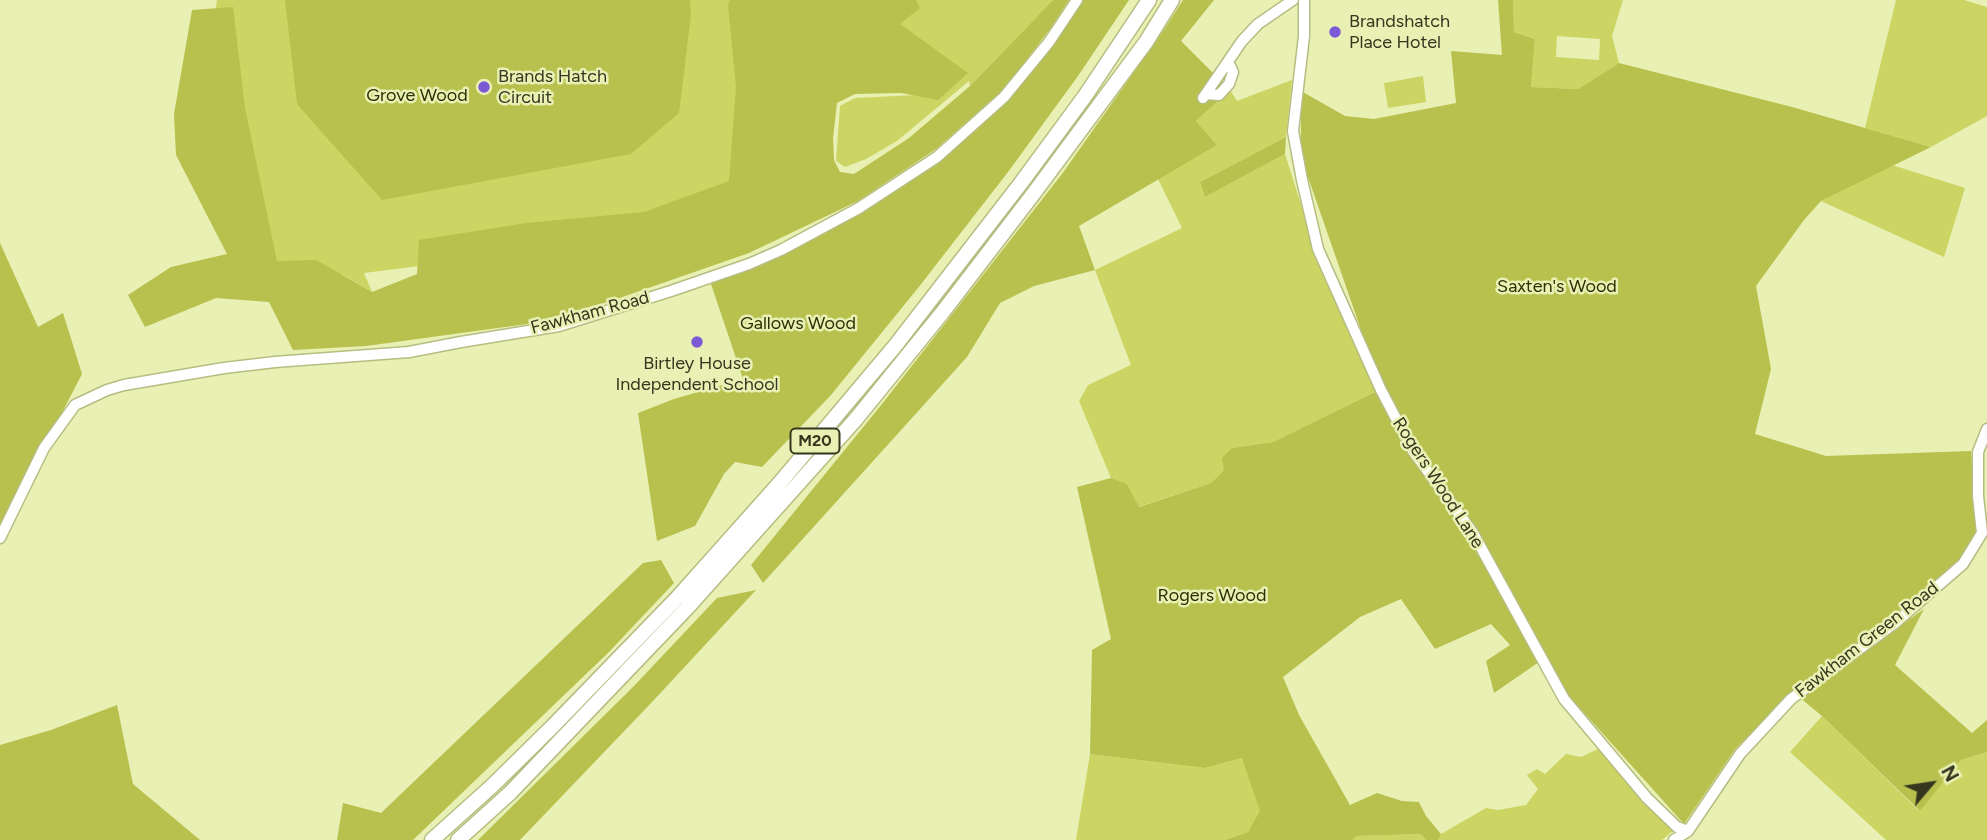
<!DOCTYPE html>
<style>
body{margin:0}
#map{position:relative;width:1987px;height:840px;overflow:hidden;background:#e9f0b3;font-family:Figtree,sans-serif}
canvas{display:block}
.north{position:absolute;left:1896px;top:749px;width:70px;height:70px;-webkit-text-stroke:5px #e9f0b3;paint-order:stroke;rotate:61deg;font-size:19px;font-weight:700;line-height:28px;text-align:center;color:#34361e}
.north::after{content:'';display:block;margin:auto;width:24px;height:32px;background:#34361e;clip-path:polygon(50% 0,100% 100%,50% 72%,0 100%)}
</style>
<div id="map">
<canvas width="1987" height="840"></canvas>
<div class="north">N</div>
</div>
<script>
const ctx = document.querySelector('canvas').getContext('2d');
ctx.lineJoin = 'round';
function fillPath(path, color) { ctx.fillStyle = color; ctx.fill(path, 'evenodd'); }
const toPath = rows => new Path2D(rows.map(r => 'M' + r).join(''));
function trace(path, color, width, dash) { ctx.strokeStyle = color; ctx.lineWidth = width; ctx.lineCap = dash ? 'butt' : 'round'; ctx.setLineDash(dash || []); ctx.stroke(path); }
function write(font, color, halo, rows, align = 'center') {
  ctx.font = font + ' Figtree,sans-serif'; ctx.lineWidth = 5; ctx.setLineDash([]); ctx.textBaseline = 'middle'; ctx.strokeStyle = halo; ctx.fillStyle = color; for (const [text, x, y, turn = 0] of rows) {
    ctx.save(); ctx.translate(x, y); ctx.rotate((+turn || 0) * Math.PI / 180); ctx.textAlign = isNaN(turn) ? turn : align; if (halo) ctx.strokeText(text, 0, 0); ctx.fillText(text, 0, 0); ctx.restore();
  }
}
const green = toPath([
 [217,0,746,0,750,173,592,244,364,273,372,292,343,275,268,270,214,21],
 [908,0,1053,0,970,86,969,81,897,141,866,159,845,167,836,161,840,106,855,98,937,94,893,21],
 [1513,0,1623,0,1612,36,1619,63,1578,89,1531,87,1535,39,1514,32],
 [1557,36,1600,39,1599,60,1556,57],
 [1896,0,1964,0,1987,7,1987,116,1931,147,1865,128],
 [1423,76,1426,102,1388,108,1384,83],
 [1292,80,1286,137,1200,182,1205,197,1285,154,1321,268,1377,391,1273,442,1232,448,1224,470,1211,483,1138,507,1127,484,1111,478,1079,401,1088,385,1131,365,1095,270,1182,228,1158,179,1217,145,1196,121,1230,90,1237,101],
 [1892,165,1965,188,1944,257,1821,201],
 [1822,716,1919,811,1961,760,1987,752,1987,840,1886,840,1790,752],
 [1598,749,1674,830,1662,840,1438,840,1441,834,1486,808,1498,810,1526,805,1538,789,1527,775,1537,769,1545,774,1566,754,1581,757],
 [1090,754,1205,768,1242,758,1263,811,1248,832,1225,840,1076,840],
 [1421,834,1426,840,1352,840,1357,836]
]);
const forest = toPath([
 [285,0,690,0,691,15,679,113,631,154,382,200,297,104],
 [730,0,916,0,920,8,900,24,968,73,938,100,901,93,855,94,837,103,833,138,834,160,840,172,854,174,909,138,970,86,1053,0,1069,0,1050,29,1005,88,936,149,858,201,749,253,611,301,527,324,366,346,293,350,269,302,216,298,145,327,128,295,171,267,227,254,176,155,174,114,192,10,233,7,245,108,277,261,316,260,372,292,417,274,419,240,526,223,644,212,729,181,736,87,728,5],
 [1083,0,1129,0,1078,76,1008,172,918,288,831,395,762,467,735,462,724,474,695,526,657,541,638,413,674,399,743,379,711,284,784,255,860,213,939,163,1004,103],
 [1183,0,1214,0,1181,41,1230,90,1196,121,1217,145,1079,226,1095,270,1034,286,1000,303,967,357,763,583,751,565,882,404,1062,174,1163,31],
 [1498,0,1513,0,1514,32,1535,39,1531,87,1578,89,1619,63,1792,107,1931,147,1821,201,1804,220,1756,286,1771,369,1755,434,1826,456,1971,451,1976,532,1953,569,1807,681,1736,748,1684,824,1569,696,1468,515,1417,451,1394,401,1375,370,1301,157,1301,91,1345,116,1374,119,1456,103,1451,51,1502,55],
 [1286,137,1285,154,1205,197,1200,182],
 [0,243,38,327,63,313,82,374,0,532],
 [1377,391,1462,527,1539,662,1494,693,1486,661,1510,645,1491,624,1435,649,1401,599,1360,617,1283,677,1299,715,1350,805,1377,793,1402,801,1419,802,1426,816,1441,834,1438,840,1426,840,1421,834,1357,836,1352,840,1225,840,1248,832,1260,811,1242,758,1205,768,1090,754,1092,650,1111,639,1077,487,1111,478,1127,484,1139,507,1211,483,1224,470,1222,458,1232,448,1273,442],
 [661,560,674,583,609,652,413,840,337,840,343,803,381,813,643,563],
 [756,590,653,701,520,840,478,840,633,687,717,598],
 [1924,609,1895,665,1972,733,1987,720,1987,752,1961,760,1920,811,1822,716,1799,697],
 [117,705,133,784,200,840,0,840,0,745,51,730]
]);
const minor = toPath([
 [1304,0,1304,36,1293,131,1302,180,1318,249,1381,390,1413,451,1473,533,1564,699,1647,798,1677,827,1688,831],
 [1206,94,1219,95,1229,84,1233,72,1228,62],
 [1203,98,1242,41,1258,24,1293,0],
 [0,538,44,448,75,405,107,390,124,385,224,368,275,362,409,352,461,342,559,326,671,291,749,264,781,250,859,208,937,157,1004,97,1049,42,1077,0],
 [1674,840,1688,831,1740,754,1791,699,1895,623,1963,564,1982,533,1978,496,1978,452,1987,429]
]);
const highway = toPath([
 [432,840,492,786,553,726,679,596,778,485,895,346,1021,183,1085,96,1149,0],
 [458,840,510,793,687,608,856,419,942,313,1034,193,1146,42,1172,0]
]);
const markers = [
 [1335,32,7,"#7d5ad5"],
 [484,87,7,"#7d5ad5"],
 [697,342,7,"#7d5ad5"]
];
const shields = [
 [815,441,49]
];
const shieldNames = [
 ["M20",815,441]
];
const poiNames = [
 ["Brandshatch",1349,22],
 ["Place Hotel",1349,43],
 ["Brands Hatch",498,77],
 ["Circuit",498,98],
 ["Birtley House",697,364,"center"],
 ["Independent School",697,385,"center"]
];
const parkNames = [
 ["Grove Wood",417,96],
 ["Saxten's Wood",1557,287],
 ["Gallows Wood",798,324],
 ["Rogers Wood",1212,596]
];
const streetNames = [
 ["Fawkham Road",590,313,-15],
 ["Rogers Wood Lane",1438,483,57],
 ["Fawkham Green Road",1867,640,-38]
];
fillPath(green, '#ccd463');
fillPath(forest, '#b8c04e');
trace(minor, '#b7bd82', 13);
trace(highway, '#b7bd82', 17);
trace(minor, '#fff', 10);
trace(highway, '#fff', 14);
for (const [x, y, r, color] of markers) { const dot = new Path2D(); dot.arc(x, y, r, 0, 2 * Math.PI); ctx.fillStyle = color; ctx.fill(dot); trace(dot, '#e9f0b3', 2.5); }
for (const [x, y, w] of shields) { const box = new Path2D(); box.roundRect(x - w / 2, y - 12.5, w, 25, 5); ctx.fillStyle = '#e9f0b3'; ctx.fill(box); trace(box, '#34361e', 2); }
write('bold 16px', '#34361e', null, shieldNames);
write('18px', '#34361e', '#e9f0b3', poiNames, 'left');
write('18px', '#2d2f00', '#e9f0b3', parkNames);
write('18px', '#34361e', '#e9f0b3', streetNames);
</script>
